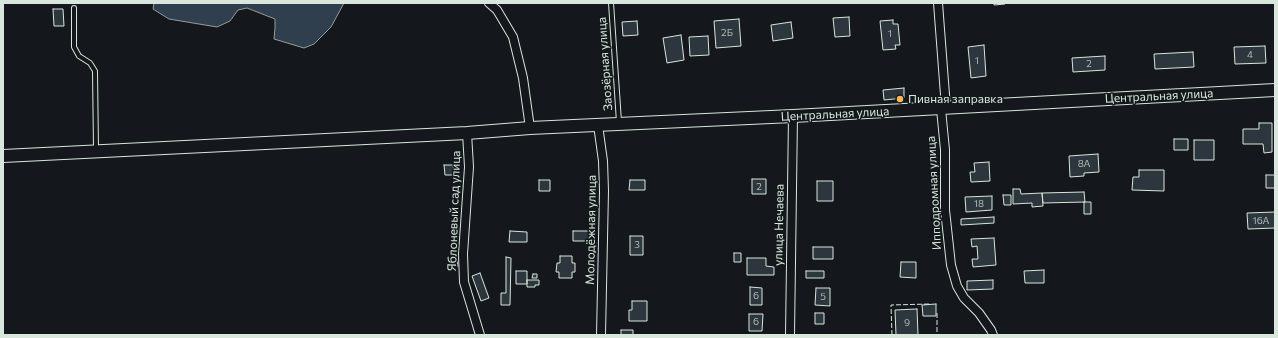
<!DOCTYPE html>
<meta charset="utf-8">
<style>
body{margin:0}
#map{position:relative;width:1278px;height:338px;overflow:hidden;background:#14181c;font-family:Commissioner,sans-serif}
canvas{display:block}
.frame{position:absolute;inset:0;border:4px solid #d8e6dc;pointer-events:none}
</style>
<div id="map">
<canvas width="1278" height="338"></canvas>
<div class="frame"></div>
</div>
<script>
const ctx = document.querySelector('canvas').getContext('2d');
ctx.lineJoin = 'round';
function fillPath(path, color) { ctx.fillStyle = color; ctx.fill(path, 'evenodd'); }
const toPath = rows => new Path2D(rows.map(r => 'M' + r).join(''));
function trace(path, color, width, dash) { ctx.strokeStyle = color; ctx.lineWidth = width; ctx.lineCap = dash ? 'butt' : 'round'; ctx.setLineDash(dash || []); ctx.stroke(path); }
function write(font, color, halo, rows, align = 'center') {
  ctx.font = font + ' Commissioner,sans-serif'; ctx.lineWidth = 3; ctx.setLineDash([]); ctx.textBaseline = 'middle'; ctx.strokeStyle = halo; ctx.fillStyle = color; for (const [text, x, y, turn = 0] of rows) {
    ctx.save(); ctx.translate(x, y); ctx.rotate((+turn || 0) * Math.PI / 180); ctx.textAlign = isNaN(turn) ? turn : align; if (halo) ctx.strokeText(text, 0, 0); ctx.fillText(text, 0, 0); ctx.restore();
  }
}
const water = toPath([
 [154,3,344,3,331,27,314,44,304,48,274,39,275,28,275,19,247,8,238,10,230,21,217,27,169,19,153,9,154,3]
]);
const building = toPath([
 [994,3,1005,3,1005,4,994,5,994,3],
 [53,9,63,9,64,26,54,26,53,9],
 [849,17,850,36,835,37,833,18,849,17],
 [739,19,741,46,716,48,714,21,739,19],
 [893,20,893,24,898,24,900,45,895,45,896,49,883,50,880,21,893,20],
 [637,21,638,35,623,36,622,22,637,21],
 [791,22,793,38,773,41,771,25,791,22],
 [681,35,684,60,667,63,663,38,681,35],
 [708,36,709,55,690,56,689,37,708,36],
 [984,45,986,76,971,78,968,47,984,45],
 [1265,46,1266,63,1235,64,1234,47,1265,46],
 [1193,52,1194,67,1155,69,1154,54,1193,52],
 [1105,56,1105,70,1073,72,1072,58,1105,56],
 [904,88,904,98,884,100,883,90,904,88],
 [1259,123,1272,123,1272,152,1264,153,1263,144,1243,144,1243,129,1259,129,1259,123],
 [1174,139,1188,139,1188,150,1174,150,1174,139],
 [1194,140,1214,140,1214,160,1194,160,1194,140],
 [1098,154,1099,172,1084,173,1084,176,1070,177,1069,156,1098,154],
 [989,162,990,181,971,182,970,172,975,172,974,163,989,162],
 [444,165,453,165,454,175,445,175,444,165],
 [1139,170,1164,170,1164,191,1132,190,1133,177,1139,177,1139,170],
 [1266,175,1275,175,1275,188,1266,188,1266,175],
 [752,179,766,179,766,194,752,194,752,179],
 [539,180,550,180,550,191,539,191,539,180],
 [630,180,645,180,645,190,629,190,630,180],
 [817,181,833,181,833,201,817,201,817,181],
 [1013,189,1020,189,1021,194,1042,193,1043,206,1032,207,1032,203,1013,204,1013,189],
 [1084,192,1085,202,1043,203,1042,193,1084,192],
 [1003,195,1011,195,1011,205,1004,205,1003,195],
 [992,196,992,210,966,212,965,197,992,196],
 [1084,202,1091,202,1091,214,1084,214,1084,202],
 [1275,212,1275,228,1248,229,1247,213,1275,212],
 [994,217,994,223,961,225,961,219,994,217],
 [510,231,527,232,527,242,509,242,510,231],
 [573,231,590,231,590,241,573,241,573,231],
 [630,236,643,236,643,255,630,255,630,236],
 [994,238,996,265,973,267,972,259,978,259,977,246,972,247,971,239,994,238],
 [813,247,833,247,833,259,813,259,813,247],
 [734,253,741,253,741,262,734,262,734,253],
 [560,256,572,256,572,263,575,263,575,272,572,272,572,278,559,278,559,272,556,272,557,263,560,263,560,256],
 [506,257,511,258,510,305,501,305,501,293,506,293,506,257],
 [747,258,766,258,766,266,774,267,774,275,747,275,747,258],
 [457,261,458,266,453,266,453,262,457,261],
 [901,262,916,262,916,278,900,277,901,262],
 [1044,270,1044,283,1025,283,1024,271,1044,270],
 [516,271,527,271,527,284,516,284,516,271],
 [806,271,824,271,824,278,806,278,806,271],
 [480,273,489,298,481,301,472,276,480,273],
 [533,274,537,274,537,278,532,278,533,274],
 [527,280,539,280,539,285,535,285,535,287,527,287,527,280],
 [993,280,993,289,967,290,967,281,993,280],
 [750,287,762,288,762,305,750,305,750,287],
 [816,288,830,288,830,306,815,305,816,288],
 [632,301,647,301,647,321,629,321,629,310,632,310,632,301],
 [936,304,936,316,923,316,922,305,936,304],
 [917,309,918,335,896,335,895,310,917,309],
 [815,313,824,313,824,324,815,324,815,313],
 [749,314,763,314,762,331,749,331,749,314],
 [621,330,633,330,633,335,621,335,621,330]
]);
const lane = toPath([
 [611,3,619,122],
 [74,8,74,47,79,56,90,63,95,71,96,149]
]);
const street = toPath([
 [489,3,497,10,513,37,523,78,530,128],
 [938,3,946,108],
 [941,109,945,150,945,210,951,265,957,286,964,298,979,313,991,330,993,335],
 [598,125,603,161,604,191,601,335],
 [467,133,469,167,463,254,464,282,480,335],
 [790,335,793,116]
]);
const secondary = toPath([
 [3,156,467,133,530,128,793,116,1275,90]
]);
const fence = toPath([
 [937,313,937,335],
 [892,335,891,305,930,304]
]);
const markers = [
 [900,99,4,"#ffb74d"]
];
const numberNames = [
 ["2Б",727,33],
 ["1",890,34],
 ["4",1250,55],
 ["1",977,61],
 ["2",1089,64],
 ["8А",1084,164],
 ["2",759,187],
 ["18",979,204],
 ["16А",1261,221],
 ["3",637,245],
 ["6",756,296],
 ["5",823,297],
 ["6",756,322],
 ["9",907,323]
];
const streetNames = [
 ["Заозёрная улица",605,64,-94],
 ["Центральная улица",1159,96,-3],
 ["Центральная улица",835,114,-3],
 ["Ипподромная улица",934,193,-93],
 ["Яблоневый сад улица",454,211,-88],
 ["улица Нечаева",779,225,-89],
 ["Молодёжная улица",591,230,-89]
];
const poiNames = [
 ["Пивная заправка",908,99]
];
fillPath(water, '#2f3f4d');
trace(water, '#939e99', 1);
fillPath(building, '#2c363c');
trace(building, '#d8e6dc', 1);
trace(lane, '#d8e6dc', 6);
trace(street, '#d8e6dc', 10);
trace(secondary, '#d8e6dc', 14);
trace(lane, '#14181c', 4);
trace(street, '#14181c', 8);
trace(secondary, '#14181c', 12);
trace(fence, '#d8e6dc', 1, [5, 2]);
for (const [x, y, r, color] of markers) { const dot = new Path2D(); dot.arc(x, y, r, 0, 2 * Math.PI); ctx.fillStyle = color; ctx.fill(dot); trace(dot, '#14181c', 1.5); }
write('10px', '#adbab4', null, numberNames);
write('12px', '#d8e6dc', '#14181c', streetNames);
write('12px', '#d8e6dc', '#14181c', poiNames, 'left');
</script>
